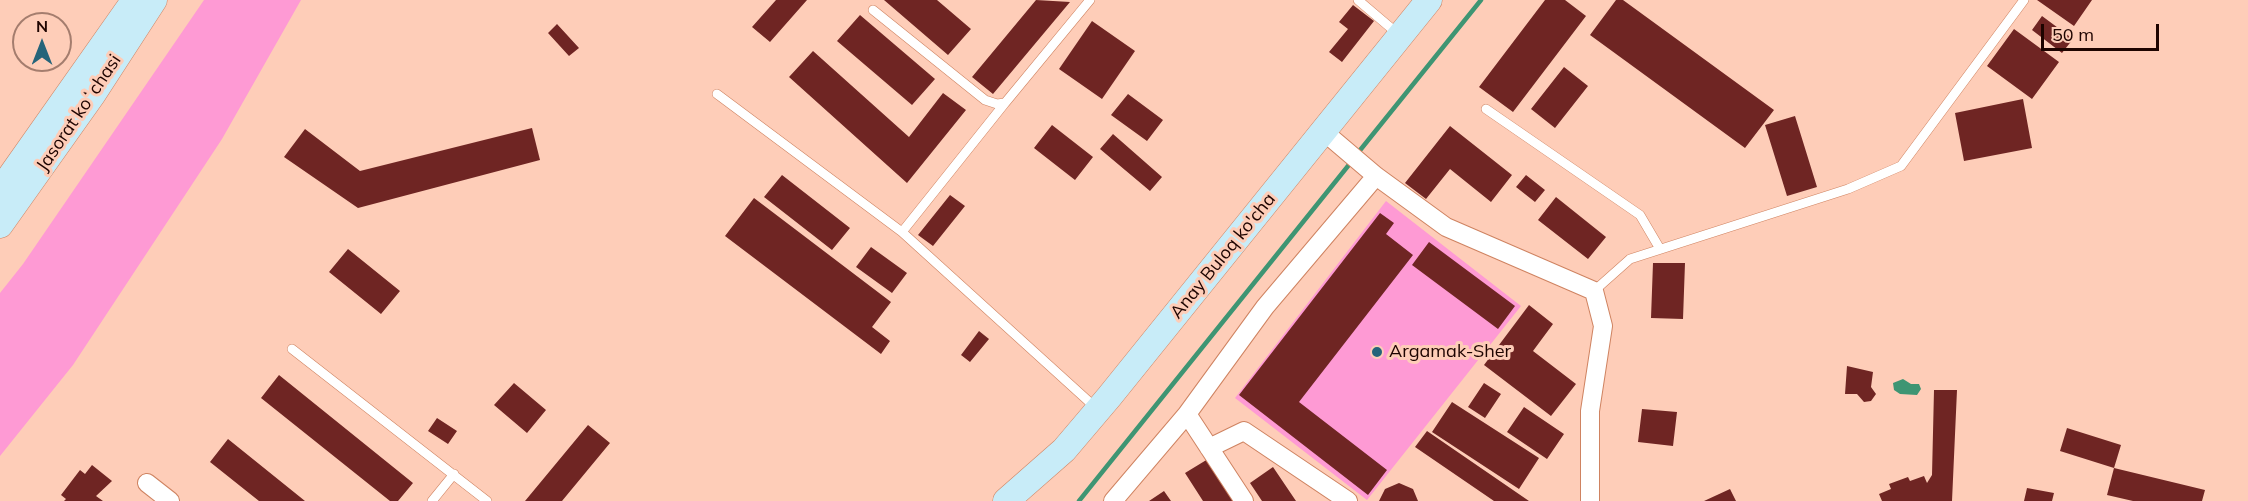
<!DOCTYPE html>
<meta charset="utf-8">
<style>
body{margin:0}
#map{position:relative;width:2248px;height:501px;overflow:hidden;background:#fecdb8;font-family:Mulish,sans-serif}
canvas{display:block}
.north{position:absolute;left:12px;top:12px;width:60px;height:60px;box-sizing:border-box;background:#fecdb8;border:2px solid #a47d6e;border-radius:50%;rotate:0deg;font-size:16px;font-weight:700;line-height:24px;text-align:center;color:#1e0400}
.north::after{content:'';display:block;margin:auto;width:21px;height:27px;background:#25647a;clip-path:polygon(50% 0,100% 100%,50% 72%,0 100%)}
.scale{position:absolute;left:2041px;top:24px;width:118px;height:27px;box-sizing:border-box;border:3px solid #1e0400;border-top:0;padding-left:8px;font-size:18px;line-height:21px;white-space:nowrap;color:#1e0400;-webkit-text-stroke:4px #fecdb8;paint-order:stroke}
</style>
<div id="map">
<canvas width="2248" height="501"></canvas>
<div class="north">N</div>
<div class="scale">50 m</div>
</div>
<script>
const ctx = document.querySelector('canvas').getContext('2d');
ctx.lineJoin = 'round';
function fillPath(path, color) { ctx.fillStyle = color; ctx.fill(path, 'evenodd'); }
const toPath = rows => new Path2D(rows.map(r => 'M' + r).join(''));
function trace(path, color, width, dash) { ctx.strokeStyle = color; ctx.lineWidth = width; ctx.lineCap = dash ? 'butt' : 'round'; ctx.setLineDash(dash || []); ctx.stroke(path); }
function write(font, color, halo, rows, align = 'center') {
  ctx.font = font + ' Mulish,sans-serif'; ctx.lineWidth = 6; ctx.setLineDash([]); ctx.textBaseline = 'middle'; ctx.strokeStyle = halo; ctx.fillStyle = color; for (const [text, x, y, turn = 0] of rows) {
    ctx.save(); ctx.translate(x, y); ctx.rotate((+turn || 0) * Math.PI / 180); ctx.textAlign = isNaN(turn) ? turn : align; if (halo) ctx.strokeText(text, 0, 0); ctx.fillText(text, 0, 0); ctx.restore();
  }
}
const green = toPath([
 [204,0,301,0,222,139,73,365,0,456,0,293,23,264],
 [1386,201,1521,306,1367,500,1235,398]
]);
const water = toPath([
 [1903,379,1911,384,1919,384,1921,389,1917,395,1900,394,1894,390,1893,383]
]);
const stream = toPath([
 [1357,154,1481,0],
 [1079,501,1352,161]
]);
const building = toPath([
 [776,0,807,0,770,42,752,27],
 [884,0,937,0,971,29,948,55],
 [1036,0,1070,2,993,94,972,77],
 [1545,0,1565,0,1586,16,1513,112,1479,87],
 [1616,0,1623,0,1774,110,1745,148,1590,35],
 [2037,0,2092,0,2074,26],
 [1353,5,1374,21,1342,62,1329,52,1348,29,1339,22],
 [860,15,935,79,912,105,837,41],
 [2042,16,2073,39,2062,53,2032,30],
 [1092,21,1135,51,1102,99,1059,69],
 [557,24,579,48,569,56,548,33],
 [2014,29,2059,62,2032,99,1987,66],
 [813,51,909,137,943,93,966,110,907,183,789,77],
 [1564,67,1588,86,1555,128,1531,109],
 [1128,94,1163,120,1147,141,1111,115],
 [2023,99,2032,148,1964,161,1955,113],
 [1795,116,1817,187,1787,196,1765,125],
 [1052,125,1093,157,1075,180,1034,148],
 [1450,126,1512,175,1491,202,1450,169,1426,199,1405,183],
 [532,128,540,160,358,208,284,157,305,129,360,171],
 [1113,134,1162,177,1150,191,1100,149],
 [782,175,850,228,832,250,764,197],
 [1526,175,1545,190,1535,202,1516,187],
 [950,195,965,206,933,246,918,235],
 [1556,197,1606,237,1588,259,1538,220],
 [754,198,891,302,872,327,890,341,881,354,725,236],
 [1380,213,1394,223,1386,234,1413,255,1299,402,1387,470,1368,495,1239,395],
 [1429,242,1515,306,1498,329,1412,265],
 [871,247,907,273,892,293,856,267],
 [348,249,400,291,381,314,329,272],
 [1653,263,1685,263,1683,319,1651,318],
 [1529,305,1553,324,1533,351,1576,384,1551,416,1484,365],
 [979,331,989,339,970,362,961,355],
 [1847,366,1873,372,1871,387,1876,394,1871,401,1864,402,1857,394,1845,394],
 [279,375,413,483,398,501,390,501,261,398],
 [514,383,546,410,527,433,494,405],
 [1484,383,1501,394,1485,418,1468,407],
 [1934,390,1957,390,1952,501,1882,501,1879,494,1891,489,1889,484,1908,477,1910,481,1924,476,1927,483,1932,475],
 [1452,402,1539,458,1519,489,1432,432],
 [1524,407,1564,434,1547,459,1507,432],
 [1642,409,1677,412,1673,446,1638,442],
 [437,418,457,431,448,444,428,431],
 [588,425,610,443,562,501,525,501],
 [2067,428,2121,445,2114,468,2060,451],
 [1427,431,1529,501,1494,501,1415,447],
 [228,439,305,501,259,501,210,462],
 [1208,459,1235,501,1203,501,1185,473],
 [92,465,112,481,96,496,103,501,64,501,66,499,61,495,80,470,85,474],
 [1273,467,1296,501,1262,501,1250,483],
 [2114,468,2205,490,2202,501,2133,501,2107,495],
 [1399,483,1413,489,1418,501,1379,501,1385,489],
 [2027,488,2054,493,2052,501,2024,501],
 [1730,489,1736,501,1704,501],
 [1164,491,1171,501,1149,501]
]);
const service = toPath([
 [1358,0,1398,34],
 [873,10,985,100,997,104,1005,103,1090,0],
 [717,94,902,232,1096,408],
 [1486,109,1640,215,1660,249],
 [902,232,1005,103],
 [1594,291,1630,259,1848,189,1901,166,2024,0],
 [292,349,487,501],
 [432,501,454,474]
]);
const minor = toPath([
 [1323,131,1376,176,1446,227,1594,291,1603,326,1590,411,1590,501],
 [1187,414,1244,501],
 [1209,448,1244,431,1348,501],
 [147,483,170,501],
 [1113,501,1187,414,1265,307,1376,176]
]);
const secondary = toPath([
 [0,191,129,8],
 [0,225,93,94,154,0],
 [1006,501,1064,450,1109,397,1429,0]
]);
const markers = [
 [1377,352,6,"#25647a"]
];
const streetNames = [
 ["Jasorat koʻchasi",79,113,-56],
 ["Anay Buloq ko'cha",1223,256,-51]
];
const poiNames = [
 ["Argamak-Sher",1389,352]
];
fillPath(green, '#fe9ad4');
fillPath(water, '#3e9573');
trace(stream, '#3e9573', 4.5);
fillPath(building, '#6f2523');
trace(service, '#cf8361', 10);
trace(minor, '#cf8361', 20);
trace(secondary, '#cf8361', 27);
trace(service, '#fff', 9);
trace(minor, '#fff', 18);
trace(secondary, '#c8ecf8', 26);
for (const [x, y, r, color] of markers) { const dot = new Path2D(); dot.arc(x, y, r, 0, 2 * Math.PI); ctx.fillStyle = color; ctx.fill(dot); trace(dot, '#fecdb8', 2); }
write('18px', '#1e0400', '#fecdb8', streetNames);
write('18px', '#1e0400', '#fecdb8', poiNames, 'left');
</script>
